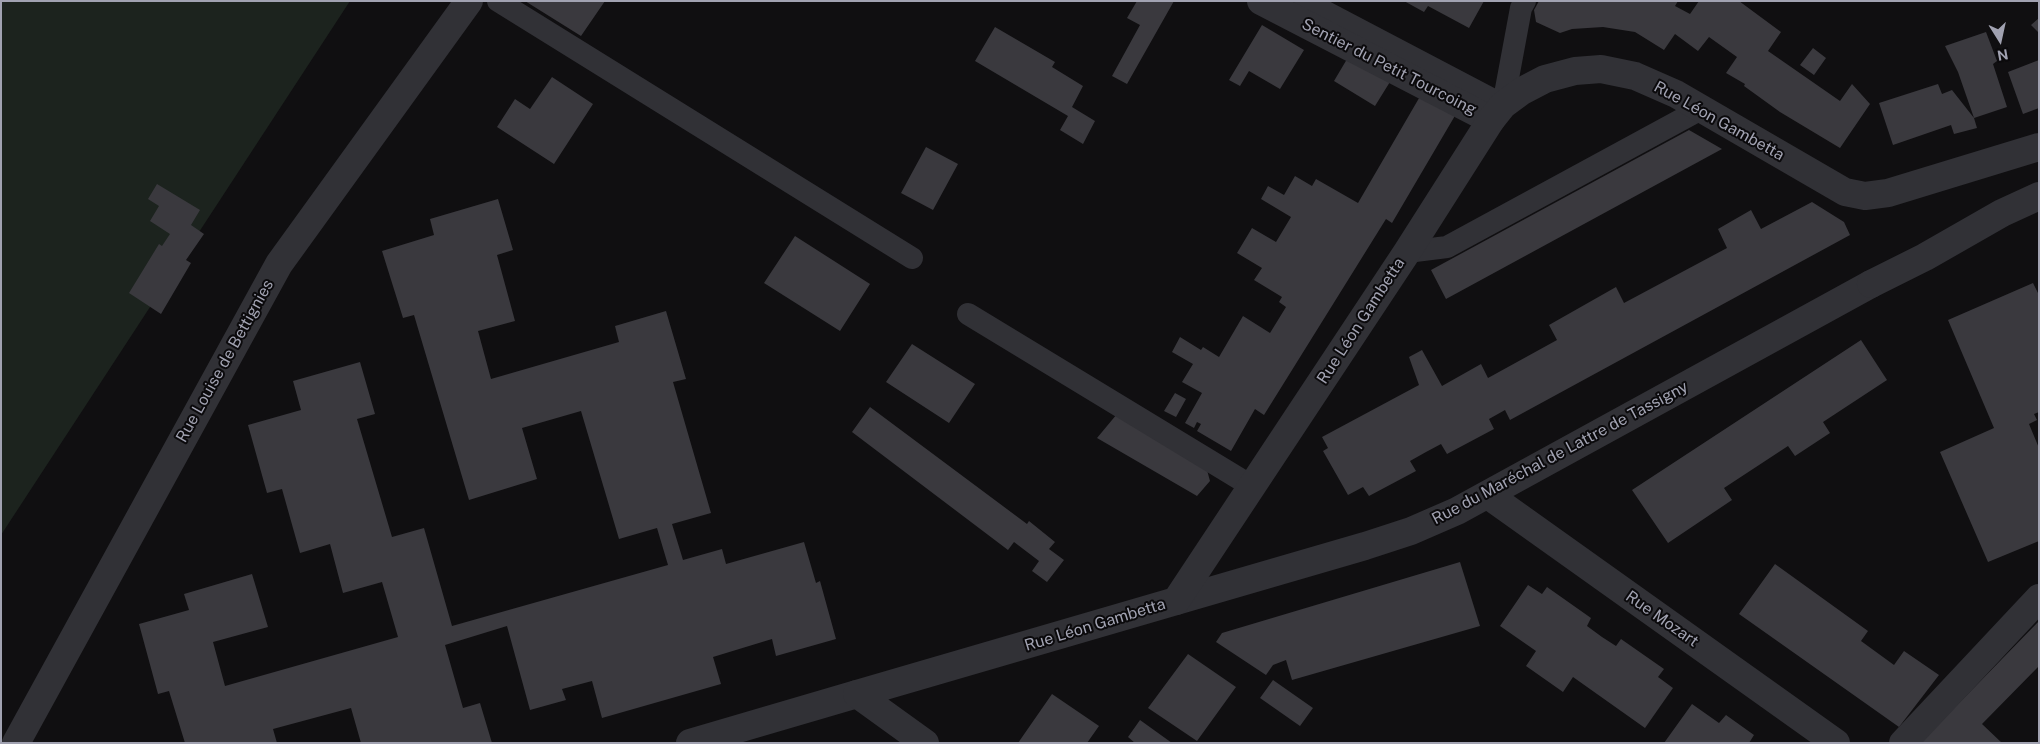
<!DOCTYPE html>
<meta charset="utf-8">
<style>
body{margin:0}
#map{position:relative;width:2040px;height:744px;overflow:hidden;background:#100f11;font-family:"Public Sans",sans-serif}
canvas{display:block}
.frame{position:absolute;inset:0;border:2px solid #a1a2b1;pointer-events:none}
.north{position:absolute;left:1975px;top:15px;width:50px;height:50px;-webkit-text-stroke:4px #0b0a0c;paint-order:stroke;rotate:170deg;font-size:14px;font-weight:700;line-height:20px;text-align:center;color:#a1a2b1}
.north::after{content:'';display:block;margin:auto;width:18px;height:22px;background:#a1a2b1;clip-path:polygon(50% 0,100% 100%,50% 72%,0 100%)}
</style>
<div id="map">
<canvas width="2040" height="744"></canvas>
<div class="frame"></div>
<div class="north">N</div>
</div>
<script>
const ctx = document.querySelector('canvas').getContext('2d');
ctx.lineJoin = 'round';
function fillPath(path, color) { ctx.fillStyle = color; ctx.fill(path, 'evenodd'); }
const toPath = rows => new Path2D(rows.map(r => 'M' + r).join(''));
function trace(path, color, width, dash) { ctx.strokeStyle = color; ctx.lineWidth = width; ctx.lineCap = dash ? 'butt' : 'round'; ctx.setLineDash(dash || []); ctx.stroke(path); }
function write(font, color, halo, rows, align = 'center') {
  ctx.font = font + ' "Public Sans",sans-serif'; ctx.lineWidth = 4; ctx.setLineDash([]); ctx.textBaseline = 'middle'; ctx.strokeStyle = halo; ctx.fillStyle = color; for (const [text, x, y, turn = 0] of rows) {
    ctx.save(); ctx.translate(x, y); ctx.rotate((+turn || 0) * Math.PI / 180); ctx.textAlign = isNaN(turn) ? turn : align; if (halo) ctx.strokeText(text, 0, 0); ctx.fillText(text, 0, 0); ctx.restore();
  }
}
const green = toPath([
 [1,1,350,1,1,535]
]);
const building = toPath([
 [525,1,605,1,581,36],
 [1137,1,1174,1,1127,84,1112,76,1140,25,1127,18],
 [1404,1,1484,1,1469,28,1428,6,1424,12],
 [1539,1,1678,1,1675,6,1690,14,1699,1,1739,1,1781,32,1768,51,1840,101,1852,84,1870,104,1840,148,1780,112,1744,86,1745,84,1726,73,1737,57,1709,37,1698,51,1675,34,1664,50,1635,32,1603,27,1572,29,1560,33,1536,22,1534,10],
 [2039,18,2039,33,2031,25],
 [1262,25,1304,50,1280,89,1249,71,1240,86,1229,80],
 [995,27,1055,62,1052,67,1083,86,1072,107,1095,121,1083,144,1060,130,1068,116,975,61],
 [1986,32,1997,61,1993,64,2007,107,1974,118,1958,72,1945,46],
 [1813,48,1826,58,1814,75,1800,65],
 [1350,54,1393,77,1375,106,1334,81],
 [2039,60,2039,108,2023,114,2008,72],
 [552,77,593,104,554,164,497,127,515,99,530,109],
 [1938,84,1942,94,1952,90,1974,118,1977,128,1954,134,1951,125,1893,145,1879,103],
 [1422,93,1456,114,1392,223,1386,219,1264,415,1255,409,1231,451,1197,431,1201,424,1197,422,1194,428,1185,423,1202,393,1182,382,1193,364,1172,352,1180,337,1201,350,1203,347,1219,357,1243,316,1270,333,1286,307,1279,302,1282,297,1254,280,1262,268,1237,253,1252,228,1276,242,1291,217,1261,199,1268,186,1284,195,1295,176,1312,186,1316,179,1358,203],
 [1689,130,1722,149,1446,299,1431,270],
 [926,147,958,164,933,210,901,193],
 [157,184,200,210,191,225,204,234,186,260,191,263,161,314,129,293,159,244,162,246,170,234,150,221,159,206,148,199],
 [498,199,513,250,497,255,515,321,478,331,491,379,619,342,615,326,666,311,686,379,673,382,711,513,672,524,683,560,722,549,726,564,804,542,816,583,820,581,836,639,776,656,772,639,713,657,721,684,602,718,592,681,562,689,566,700,530,710,507,626,445,645,463,708,480,703,492,743,361,743,351,708,273,729,277,743,185,743,169,691,158,694,139,624,189,610,184,594,252,574,268,627,213,642,225,686,398,637,382,582,343,593,330,544,300,553,282,489,267,493,248,425,301,410,293,381,360,362,375,414,357,419,392,537,424,528,452,626,668,565,657,528,619,539,581,411,522,428,537,479,469,500,414,315,403,318,382,251,434,235,430,219],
 [1812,202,1844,222,1850,235,1510,420,1505,410,1489,419,1494,429,1447,454,1441,444,1426,452,1410,461,1416,471,1369,496,1363,487,1348,495,1323,451,1328,448,1322,437,1419,385,1409,357,1422,350,1442,386,1481,364,1488,378,1557,340,1549,325,1616,287,1624,303,1727,248,1718,229,1751,210,1761,229],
 [795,236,870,284,840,331,764,283],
 [2033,283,2039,295,2039,412,2034,414,2037,420,2029,424,2039,448,2039,541,1988,562,1940,452,1994,428,1948,320],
 [1861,340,1887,380,1823,422,1830,433,1795,456,1788,446,1724,488,1732,500,1668,543,1632,490],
 [912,344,975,384,949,423,886,382],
 [1175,393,1186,399,1176,417,1164,411],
 [870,407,1027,524,1029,521,1055,542,1049,549,1064,560,1047,582,1032,571,1039,561,1014,542,1008,550,852,432],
 [1117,414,1207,470,1210,481,1197,496,1097,438],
 [1460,562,1480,626,1292,680,1286,660,1273,665,1266,675,1216,642,1222,633],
 [1775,564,1868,631,1861,641,1894,665,1904,651,1939,675,1899,727,1739,614],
 [1528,585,1542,594,1547,587,1591,618,1587,626,1602,637,1616,646,1621,639,1664,669,1658,677,1673,688,1645,728,1573,677,1563,692,1526,666,1536,651,1500,626],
 [2039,621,2039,666,1982,724,2002,743,1924,743,1922,741],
 [1188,654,1236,687,1197,741,1148,708],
 [1273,680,1313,708,1300,726,1260,698],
 [1052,694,1099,726,1087,743,1018,743],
 [1692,704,1719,723,1726,715,1754,735,1749,743,1664,743],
 [1140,720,1172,743,1135,743,1128,737]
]);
const service = toPath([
 [498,1,912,258],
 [1305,1,1503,105,1521,8,1525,1],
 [1407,252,1447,247,1701,109],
 [968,314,1253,487]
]);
const pedestrian = toPath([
 [1261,1,1491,120]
]);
const minor = toPath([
 [1488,495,1836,743],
 [1176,601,1365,546,1411,531,1457,511,1871,284],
 [16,743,279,264,469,1],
 [690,743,857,694],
 [1903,743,2039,598]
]);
const tertiary = toPath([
 [1871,284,1925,257,2002,213,2039,196],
 [857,694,1176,601,1407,252,1491,120,1503,105,1522,91,1545,79,1575,71,1601,69,1635,76,1676,94,1845,192,1865,196,1888,193,2039,147],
 [857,694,925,743]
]);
const streetNames = [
 ["Sentier du Petit Tourcoing",1389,67,27],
 ["Rue Léon Gambetta",1719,121,29],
 ["Rue Léon Gambetta",1361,321,-57],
 ["Rue Louise de Bettignies",225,361,-61],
 ["Rue du Maréchal de Lattre de Tassigny",1560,453,-28],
 ["Rue Mozart",1662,619,35],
 ["Rue Léon Gambetta",1095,625,-17]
];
fillPath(green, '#1c231e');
fillPath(building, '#3a393e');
trace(service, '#313136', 22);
trace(pedestrian, '#313136', 28);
trace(minor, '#313136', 28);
trace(tertiary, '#313136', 28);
write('16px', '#a1a2b1', '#0b0a0c', streetNames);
</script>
